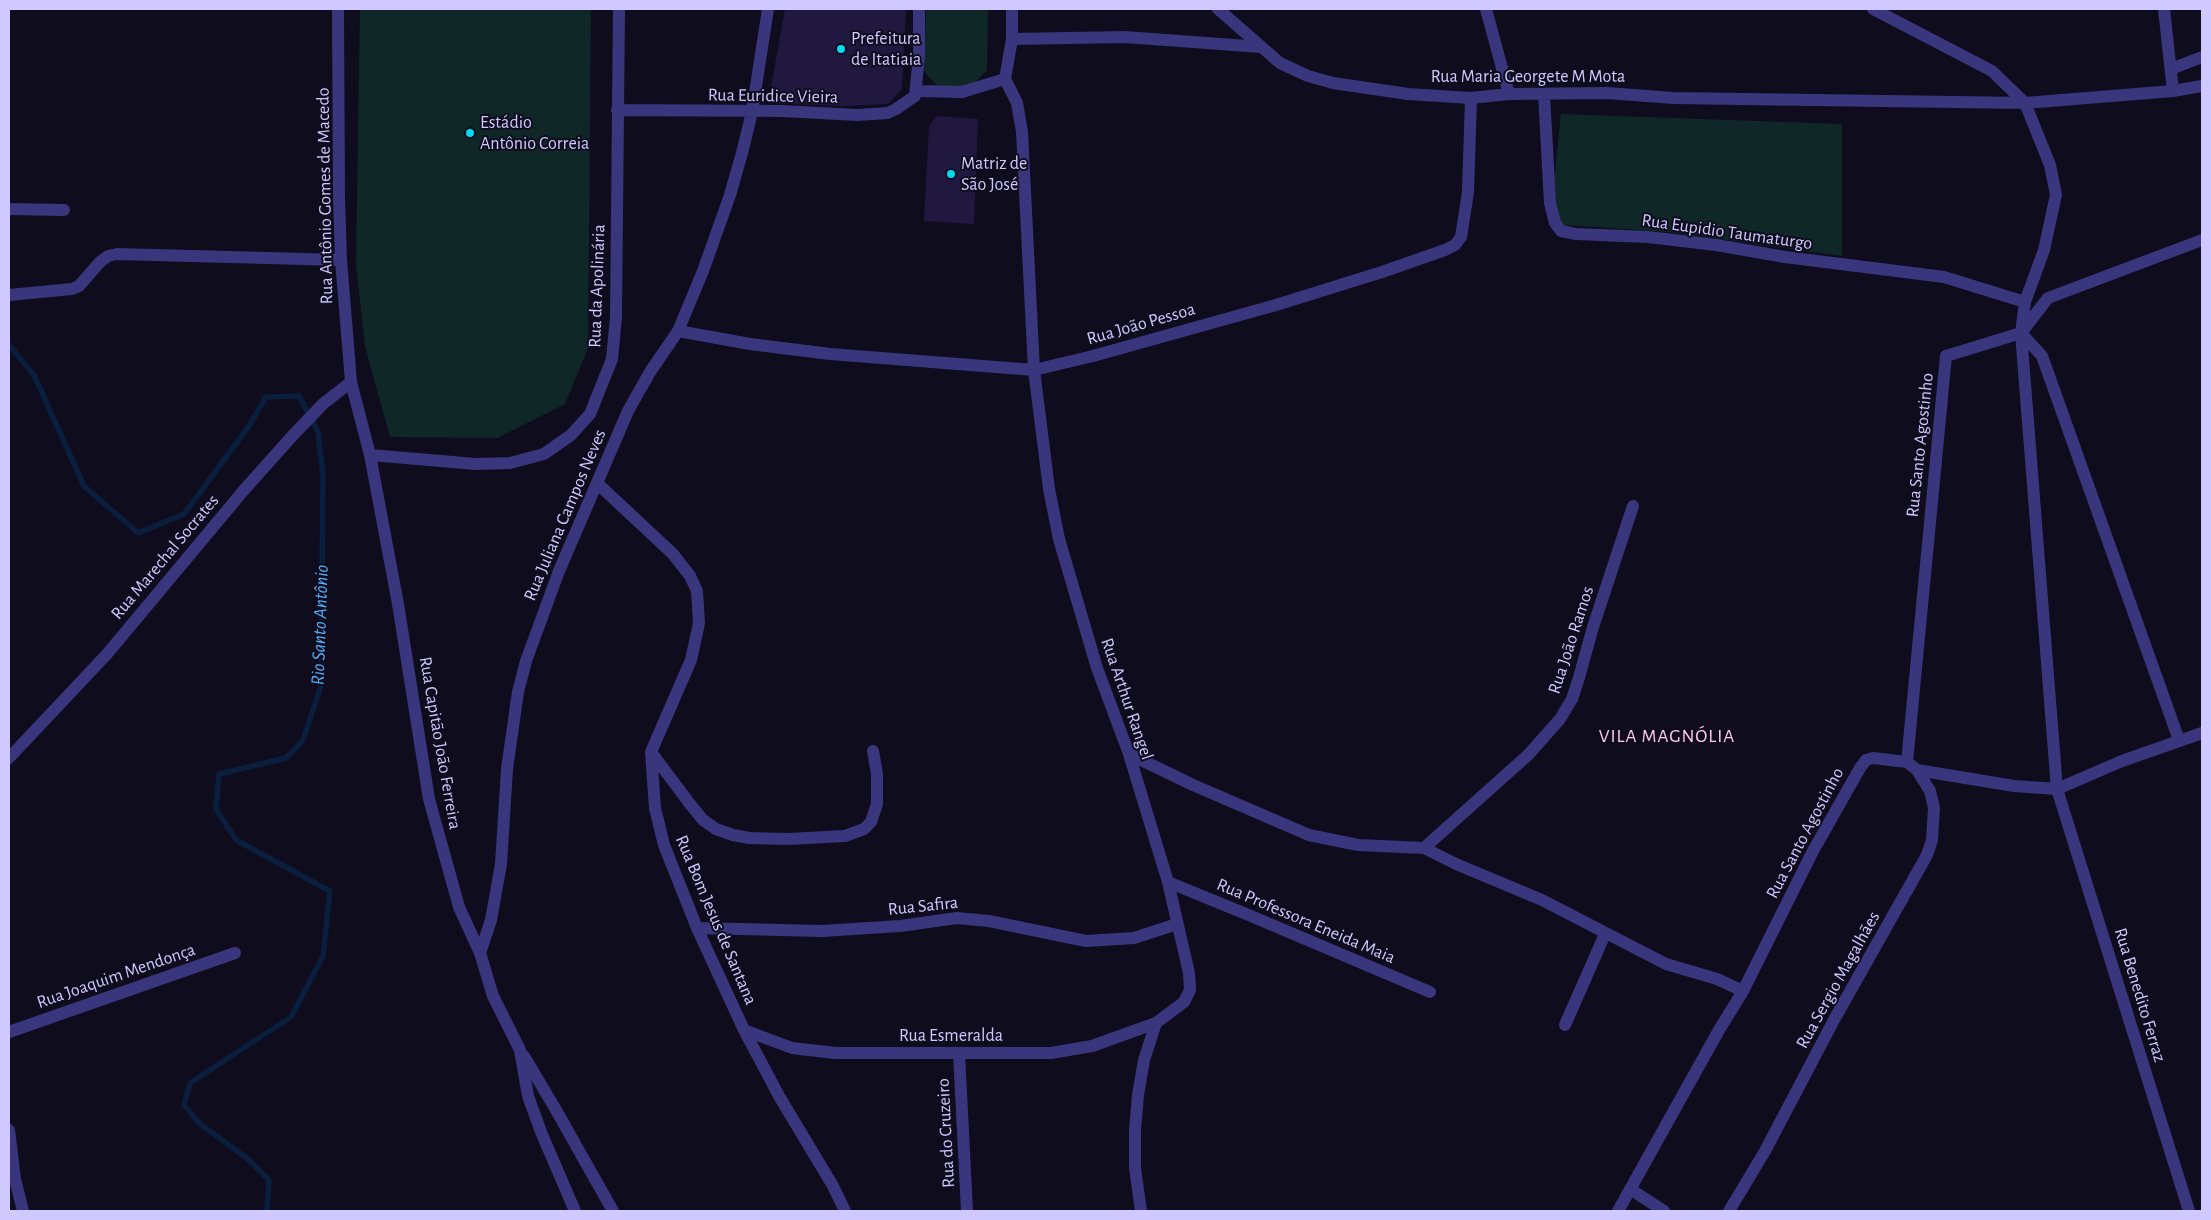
<!DOCTYPE html>
<meta charset="utf-8">
<style>
body{margin:0}
#map{position:relative;width:2211px;height:1220px;overflow:hidden;background:#0f0c1e;font-family:"Alegreya Sans",sans-serif}
canvas{display:block}
.frame{position:absolute;inset:0;border:10px solid #cfc9ff;pointer-events:none}
</style>
<div id="map">
<canvas width="2211" height="1220"></canvas>
<div class="frame"></div>
</div>
<script>
const ctx = document.querySelector('canvas').getContext('2d');
ctx.lineJoin = 'round';
function fillPath(path, color) { ctx.fillStyle = color; ctx.fill(path, 'evenodd'); }
const toPath = rows => new Path2D(rows.map(r => 'M' + r).join(''));
function trace(path, color, width, dash) { ctx.strokeStyle = color; ctx.lineWidth = width; ctx.lineCap = dash ? 'butt' : 'round'; ctx.setLineDash(dash || []); ctx.stroke(path); }
function write(font, color, halo, rows, align = 'center') {
  ctx.font = font + ' "Alegreya Sans",sans-serif'; ctx.lineWidth = 4; ctx.setLineDash([]); ctx.textBaseline = 'middle'; ctx.strokeStyle = halo; ctx.fillStyle = color; for (const [text, x, y, turn = 0] of rows) {
    ctx.save(); ctx.translate(x, y); ctx.rotate((+turn || 0) * Math.PI / 180); ctx.textAlign = isNaN(turn) ? turn : align; if (halo) ctx.strokeText(text, 0, 0); ctx.fillText(text, 0, 0); ctx.restore();
  }
}
const green = toPath([
 [360,9,591,9,588,348,565,404,497,438,390,437,365,346,356,263],
 [926,9,988,9,987,70,974,84,957,91,937,86,924,71],
 [1561,114,1842,124,1842,256,1669,232,1550,224]
]);
const stream = toPath([
 [9,345,34,375,84,486,138,533,184,514,249,426,266,397,299,396,318,432,323,475,321,686,303,740,286,758,219,774,216,809,236,840,330,891,323,956,291,1017,190,1083,184,1105,199,1123,248,1159,269,1180,267,1211]
]);
const building = toPath([
 [785,9,906,9,902,89,888,104,843,106,768,103],
 [937,116,978,119,974,224,924,221,929,126]
]);
const street = toPath([
 [338,9,339,198,341,260,351,382,370,455,398,604,429,799,459,907,480,953,493,996,520,1050,528,1096,541,1132,575,1211],
 [1218,9,1280,63,1308,76,1333,83,1408,94,1471,98,1509,94,1607,93,1673,98,2025,103,2173,91,2202,86],
 [1486,9,1509,94],
 [1873,9,1992,71,2025,103,2050,165,2056,195,2044,250,2025,302,2021,333,2057,789,2189,1211],
 [2164,9,2173,91],
 [1012,39,1125,37,1261,47],
 [2171,69,2202,57],
 [916,89,921,91,962,92,1005,79,1012,39,1012,9],
 [1544,94,1550,203,1555,223,1561,231,1576,234,1648,237,1716,245,1785,257,1944,277,2025,302],
 [617,110,782,111,857,115,888,113,896,109,915,96,919,56,919,9],
 [9,209,64,210],
 [9,295,72,289,79,286,100,262,108,256,117,254,341,260],
 [678,331,750,344,830,354,1034,370,1093,356,1276,305,1382,272,1445,250,1455,245,1461,237,1468,192,1471,98],
 [2021,333,2042,356,2179,740],
 [370,455,476,464,510,463,544,454,571,435,590,414,612,359,616,317,619,9],
 [598,484,673,554,690,576,697,591,699,623,691,660,651,752,655,808,664,845,697,928,744,1030,779,1096,833,1186,845,1211],
 [651,752,690,804,703,820,716,829,733,835,749,838,788,839,845,836,864,829,871,822,877,804,877,774,873,751],
 [1129,754,1193,785,1309,835,1358,845,1424,848,1456,864,1542,900,1666,964,1717,979,1743,991],
 [9,758,107,654,244,490,294,434,324,403,351,382],
 [1917,770,2014,786,2057,789,2122,761,2202,733],
 [1424,848,1528,755,1560,719,1572,699,1578,681,1593,627,1633,506],
 [1168,882,1251,916,1430,992],
 [697,928,822,931,900,926,957,918,989,921,1086,941,1134,938,1177,924],
 [480,953,491,920,501,864,507,769,518,692,526,661,559,571,628,411,650,372,678,331,703,271,730,195,742,153,752,112,768,9],
 [1565,1025,1605,934],
 [744,1030,792,1048,835,1053,1051,1053,1092,1046,1156,1023,1184,1002,1190,990,1189,973,1168,882,1129,754,1097,668,1059,539,1049,489,1034,370,1022,132,1017,103,1005,79],
 [9,1032,235,953],
 [959,1053,967,1211],
 [524,1056,556,1110,613,1211],
 [9,1130,15,1179,23,1211],
 [1630,1189,1664,1211],
 [1141,1211,1135,1168,1135,1130,1138,1095,1144,1060,1156,1023],
 [1618,1211,1719,1030,1743,991,1813,851,1860,768,1866,760,1873,758,1907,762,1946,356,2021,333,2048,298,2202,240],
 [1729,1211,1765,1151,1835,1018,1927,855,1932,840,1934,808,1930,791,1917,770,1907,762]
]);
const markers = [
 [841,49,5,"#00dbf4"],
 [470,133,5,"#00dbf4"],
 [951,174,5,"#00dbf4"]
];
const poiNames = [
 ["Prefeitura",851,39],
 ["de Itatiaia",851,60],
 ["Estádio",480,123],
 ["Antônio Correia",480,144],
 ["Matriz de",961,164],
 ["São José",961,185]
];
const streetNames = [
 ["Rua Maria Georgete M Mota",1528,77],
 ["Rua Euridice Vieira",773,96,1],
 ["Rua Antônio Gomes de Macedo",325,196,-91],
 ["Rua Eupidio Taumaturgo",1727,232,8],
 ["Rua da Apolinária",597,286,-88],
 ["Rua João Pessoa",1141,324,-16],
 ["Rua Santo Agostinho",1920,445,-84],
 ["Rua Juliana Campos Neves",565,515,-67],
 ["Rua Marechal Socrates",165,557,-50],
 ["Rua João Ramos",1571,640,-72],
 ["Rua Arthur Rangel",1127,699,71],
 ["Rua Capitão João Ferreira",440,743,80],
 ["Rua Santo Agostinho",1805,833,-62],
 ["Rua Safira",923,906,-6],
 ["Rua Bom Jesus de Santana",716,920,67],
 ["Rua Professora Eneida Maia",1306,921,23],
 ["Rua Joaquim Mendonça",116,976,-19],
 ["Rua Sergio Magalhães",1838,980,-61],
 ["Rua Benedito Ferraz",2140,995,73],
 ["Rua Esmeralda",951,1036],
 ["Rua do Cruzeiro",946,1133,-93]
];
const waterNames = [
 ["Rio Santo Antônio",320,625,-88]
];
const neighbourhoodNames = [
 ["VILA MAGNÓLIA",1667,736]
];
fillPath(green, '#0f2827');
trace(stream, '#0a1e3e', 5.5);
fillPath(building, '#20183f');
trace(street, '#39367d', 12);
for (const [x, y, r, color] of markers) { const dot = new Path2D(); dot.arc(x, y, r, 0, 2 * Math.PI); ctx.fillStyle = color; ctx.fill(dot); trace(dot, '#0f0c1e', 2); }
write('18px', '#cfc9ff', '#0f0c1e', poiNames, 'left');
write('18px', '#cfc9ff', '#0f0c1e', streetNames);
write('italic 19px', '#57b1ff', '#0f0c1e', waterNames);
ctx.letterSpacing = '1px';
write('19px', '#ffcbec', '#0f0c1e', neighbourhoodNames);
ctx.letterSpacing = '0px';
</script>
